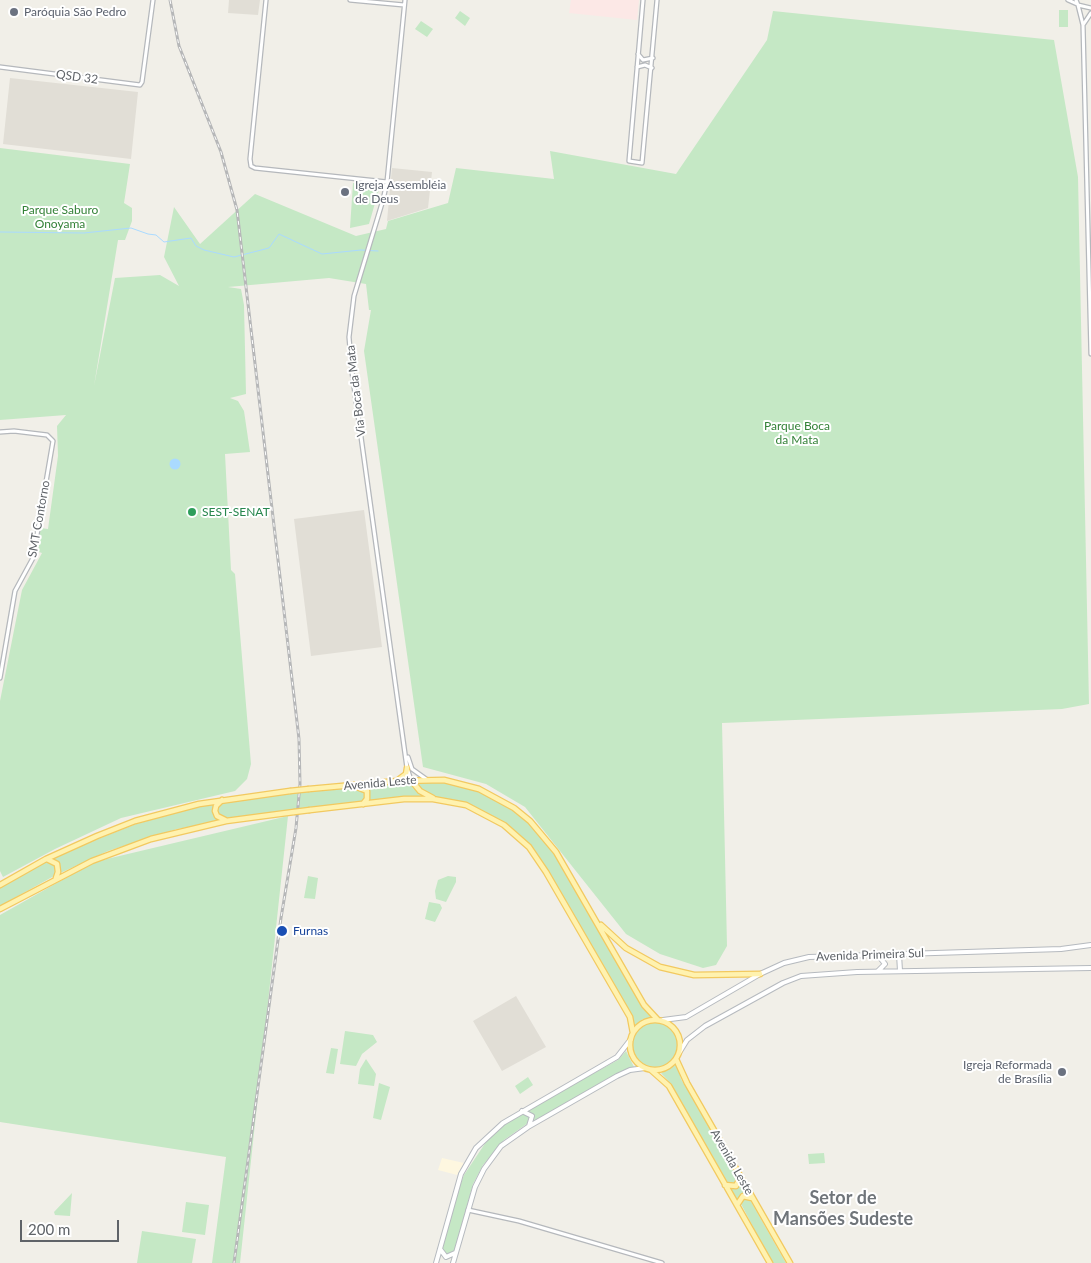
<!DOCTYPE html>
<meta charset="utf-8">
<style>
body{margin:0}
#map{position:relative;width:1091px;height:1263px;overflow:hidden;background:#f1efe8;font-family:Lato,sans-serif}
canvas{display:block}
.scale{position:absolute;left:20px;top:1220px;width:99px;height:22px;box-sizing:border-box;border:2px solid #5f6368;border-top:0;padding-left:6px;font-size:15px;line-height:18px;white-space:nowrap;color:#5f6368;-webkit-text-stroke:4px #fff;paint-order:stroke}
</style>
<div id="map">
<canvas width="1091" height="1263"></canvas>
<div class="scale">200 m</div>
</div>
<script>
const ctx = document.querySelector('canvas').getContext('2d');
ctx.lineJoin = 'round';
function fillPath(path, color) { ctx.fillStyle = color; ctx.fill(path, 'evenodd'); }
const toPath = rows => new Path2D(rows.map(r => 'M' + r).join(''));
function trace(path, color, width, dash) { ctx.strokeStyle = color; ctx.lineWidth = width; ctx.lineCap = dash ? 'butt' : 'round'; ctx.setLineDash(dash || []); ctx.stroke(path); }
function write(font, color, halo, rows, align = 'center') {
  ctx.font = font + ' Lato,sans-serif'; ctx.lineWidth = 4; ctx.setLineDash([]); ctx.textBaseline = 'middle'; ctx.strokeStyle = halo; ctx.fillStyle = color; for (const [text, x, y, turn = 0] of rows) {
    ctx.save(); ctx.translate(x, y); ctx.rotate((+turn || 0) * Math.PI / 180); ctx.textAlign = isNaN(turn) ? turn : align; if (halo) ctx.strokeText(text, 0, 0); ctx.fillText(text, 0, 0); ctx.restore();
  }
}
const commercial = toPath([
 [442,1158,464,1163,457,1175,438,1170]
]);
const education = toPath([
 [229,0,260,0,258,15,228,13],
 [10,78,138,92,131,159,3,144],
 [392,168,432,172,428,208,387,221],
 [364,510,382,647,311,656,294,519],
 [516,996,546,1047,502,1071,473,1021]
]);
const medical = toPath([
 [571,0,639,0,637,20,569,13]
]);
const green = toPath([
 [1059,10,1068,10,1068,27,1059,27],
 [460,11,470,18,465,26,455,18],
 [773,11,1054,40,1078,177,1089,704,1062,709,722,723,727,946,716,965,703,968,660,954,626,934,525,807,486,784,423,767,364,351,371,310,369,310,366,284,329,278,228,287,241,289,244,305,246,394,230,398,238,401,244,411,250,452,225,454,231,570,235,574,251,764,247,779,235,791,121,818,55,849,3,877,0,871,0,701,22,590,42,553,36,551,41,528,48,529,58,456,57,426,66,415,0,420,0,148,130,164,124,203,132,208,132,221,125,240,118,240,94,386,115,278,160,275,179,286,164,257,174,207,200,244,255,194,356,236,386,229,388,221,448,203,456,168,554,179,550,151,676,174,767,40],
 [421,21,433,29,427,37,415,29],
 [353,183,380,186,369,224,350,228],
 [444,779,479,789,498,796,515,807,556,852,642,1006,658,1017,643,1019,633,1027,546,872,516,833,466,806,447,801,404,800,234,820,177,829,108,851,54,876,0,906,0,887,47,859,136,824,223,800,290,791],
 [288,816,240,1263,212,1263,226,1157,0,1122,0,915,94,862],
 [308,876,318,878,315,899,304,898],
 [448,876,456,877,456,882,446,902,436,899,435,891,438,880],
 [429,902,440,904,442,908,435,922,425,919],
 '632 1045a23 23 0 1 1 46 0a23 23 0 1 1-46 0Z',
 [345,1031,373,1035,377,1042,362,1054,356,1066,340,1064],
 [331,1048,338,1049,334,1074,326,1073],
 [626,1051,634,1067,616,1074,533,1123,533,1115,527,1110,618,1060],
 [366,1059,376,1074,374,1086,358,1084,360,1069],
 [677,1064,681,1079,708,1123,738,1179,736,1185,728,1183,671,1084,661,1073],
 [528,1077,533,1085,520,1094,515,1086],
 [379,1083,390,1087,381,1120,373,1118],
 [523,1113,529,1115,528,1123,504,1140,483,1165,473,1184,454,1253,447,1255,442,1252,442,1248,453,1204,464,1175,488,1139,498,1129],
 [824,1153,825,1163,809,1164,808,1154],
 [742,1182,748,1193,741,1195,737,1201,729,1188,737,1188],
 [72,1193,70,1216,55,1215,54,1212],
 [743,1197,749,1198,786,1263,772,1263,740,1202],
 [186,1202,209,1205,205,1235,182,1232],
 [142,1231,196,1239,192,1263,137,1263]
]);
const water = toPath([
 '169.5 464a5.5 5.5 0 1 1 11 0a5.5 5.5 0 1 1-11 0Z'
]);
const stream = toPath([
 [0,232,84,233,131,228,148,234,156,235,164,242,191,238,196,246,204,250,234,257,269,248,279,234,322,254,361,250,378,251]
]);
const tertiary = toPath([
 [266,0,250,159,251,166,255,168,387,182],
 [350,0,404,5],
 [405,0,387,182,383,200,354,296,349,337,352,372,407,768,411,780],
 [643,0,629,161,642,163,657,0],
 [1068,0,1077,4],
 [1076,0,1078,5,1091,8],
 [1078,5,1083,25,1091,354],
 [1083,25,1091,13],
 [638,54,643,60,653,58],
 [0,67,140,85,142,82,153,0],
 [637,67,645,65,652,68],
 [0,432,14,431,47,435,53,441,33,558,15,591,0,678],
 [408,757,412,769,426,779],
 [468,1210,519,1221,662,1263]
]);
const secondary = toPath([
 [877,954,885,964,878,971],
 [899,954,900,971],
 [663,1020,686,1017,760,974,784,963,809,957,1061,949,1091,945],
 [679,1053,687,1040,705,1026,783,983,801,976,857,972,1091,968],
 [522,1111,532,1116,529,1126],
 [440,1249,446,1257,455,1253],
 [436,1263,461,1174,476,1148,503,1123,617,1057,631,1039],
 [453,1263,475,1187,484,1169,501,1146,528,1127,617,1076,630,1070,645,1068]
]);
const primary = toPath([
 [398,780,406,774,407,768],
 [411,780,420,791,433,798],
 [357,787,367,791,367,799,363,804],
 [309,789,397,781,444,780,479,789,514,808,530,821,556,852,644,1005,657,1019],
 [222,800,216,806,215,811,217,816,225,820],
 [310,810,404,799,433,799,466,805,504,825,529,847,546,872,630,1017,633,1033],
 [47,859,57,864,58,872,56,878],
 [0,885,46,859,97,836,135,821,199,804,290,791],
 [0,909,92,861,151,839,226,821,294,812],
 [601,925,626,948,660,967,694,975,760,974],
 '630 1045a25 25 0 1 1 50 0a25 25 0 1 1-50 0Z',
 [676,1059,687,1083,790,1263],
 [651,1070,669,1086,770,1263],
 [725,1185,736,1186,740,1178],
 [737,1205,743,1196,752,1198]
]);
const rail = toPath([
 [170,0,179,46,221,152,237,210,299,739,300,784,296,828,281,918,234,1263]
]);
const primaryBridge = toPath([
 [290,791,309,789],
 [294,812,310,810]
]);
const markers = [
 [14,12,5,"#6b7280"],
 [345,192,5,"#6b7280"],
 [192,512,5,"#2e9e5b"],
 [282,931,6,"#1a4fb4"],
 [1062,1072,5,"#6b7280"]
];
const worshipNames = [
 ["Paróquia São Pedro",24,12],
 ["Igreja Assembléia",355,185],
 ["de Deus",355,199],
 ["Igreja Reformada",1052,1065,"right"],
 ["de Brasília",1052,1079,"right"]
];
const streetNames = [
 ["QSD 32",77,77,8],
 ["Via Boca da Mata",356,391,-97],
 ["SMT Contorno",39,519,-80],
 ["Avenida Leste",380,783,-5],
 ["Avenida Primeira Sul",870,955,-2],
 ["Avenida Leste",732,1162,60]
];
const parkNames = [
 ["Parque Saburo",60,210],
 ["Onoyama",60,224],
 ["Parque Boca",797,426],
 ["da Mata",797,440]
];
const leisureNames = [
 ["SEST-SENAT",202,512]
];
const transitNames = [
 ["Furnas",293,931]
];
const districtNames = [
 ["Setor de",843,1198],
 ["Mansões Sudeste",843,1219]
];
fillPath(commercial, '#fef7e0');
fillPath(education, '#e1ded6');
fillPath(medical, '#fce8e6');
fillPath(green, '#c5e8c5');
fillPath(water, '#aadaff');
trace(stream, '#aadaff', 1);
trace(tertiary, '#b5b8bc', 5.5);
trace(secondary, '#b6babf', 6);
trace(primary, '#f2c960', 7);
trace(tertiary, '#fff', 3);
trace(secondary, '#fff', 4);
trace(primary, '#fff2af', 4.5);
trace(rail, '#b6b7b8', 3);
trace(rail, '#fff', 1, [4]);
trace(primaryBridge, '#f2c960', 7, []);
trace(primaryBridge, '#fff2af', 4.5);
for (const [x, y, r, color] of markers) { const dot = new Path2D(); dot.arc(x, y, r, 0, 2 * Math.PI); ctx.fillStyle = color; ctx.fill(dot); trace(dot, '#fff', 2); }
write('12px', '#5b616d', '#fff', worshipNames, 'left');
write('12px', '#5f6368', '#fff', streetNames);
write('12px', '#348238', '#fff', parkNames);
write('12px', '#27864d', '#fff', leisureNames, 'left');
write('12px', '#164399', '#fff', transitNames, 'left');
write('bold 18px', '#70757a', '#fff', districtNames);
</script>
